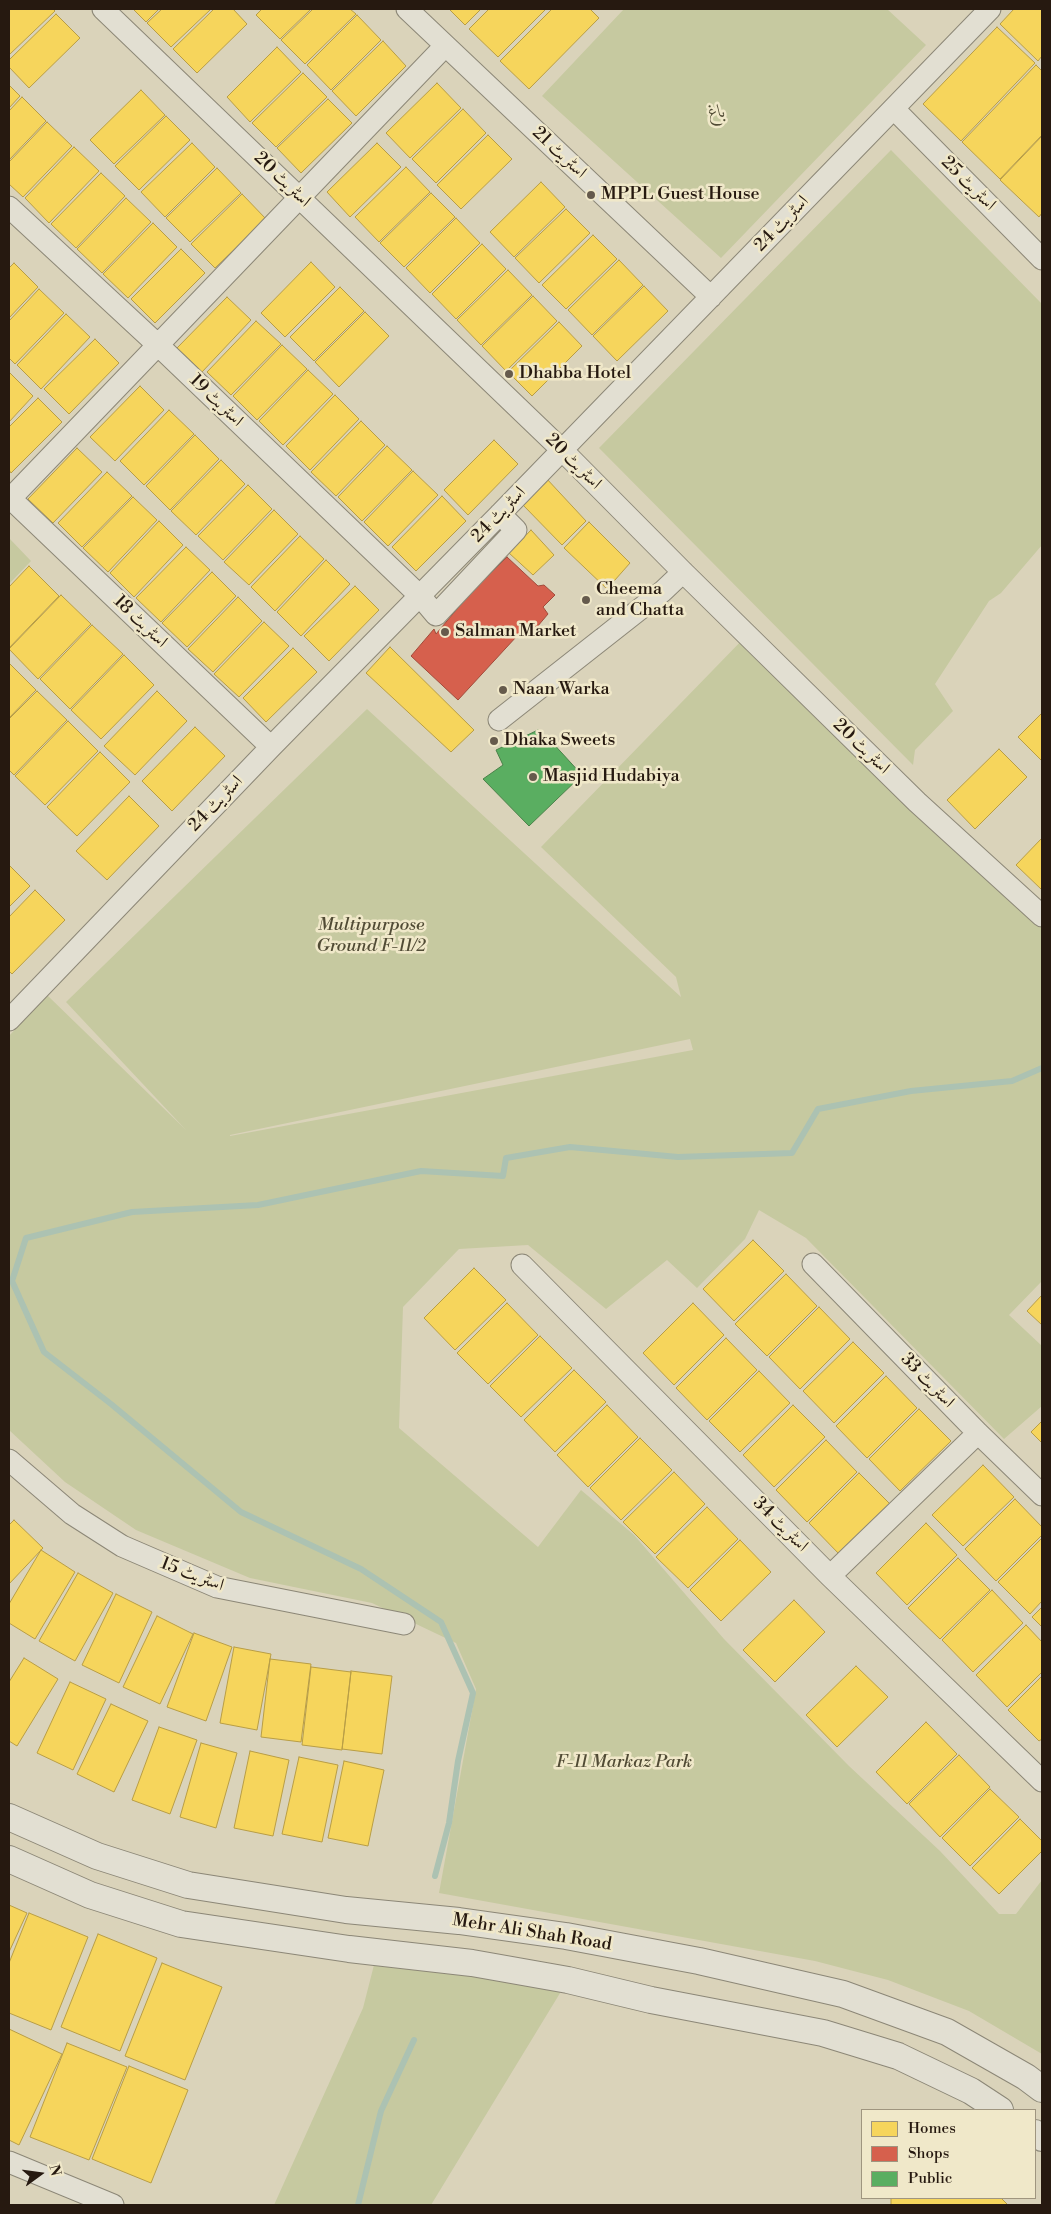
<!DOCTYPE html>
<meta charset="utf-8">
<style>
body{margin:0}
#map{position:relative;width:1051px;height:2214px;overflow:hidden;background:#dad3ba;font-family:"Libre Bodoni",serif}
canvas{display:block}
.frame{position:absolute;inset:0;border:10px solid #261910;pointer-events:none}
.legend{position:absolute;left:861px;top:2109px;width:175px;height:90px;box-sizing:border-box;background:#f0e8c9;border:1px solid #9f957f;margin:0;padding:6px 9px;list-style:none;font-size:15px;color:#261910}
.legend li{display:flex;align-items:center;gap:10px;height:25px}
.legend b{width:25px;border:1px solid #9f957f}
.north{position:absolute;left:15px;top:2149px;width:50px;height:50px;-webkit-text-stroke:4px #f0e8c9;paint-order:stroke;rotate:76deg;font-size:14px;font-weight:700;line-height:20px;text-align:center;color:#261910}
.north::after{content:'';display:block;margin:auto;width:18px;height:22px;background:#261910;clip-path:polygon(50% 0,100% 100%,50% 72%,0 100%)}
</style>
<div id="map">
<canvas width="1051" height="2214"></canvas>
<div class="frame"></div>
<ul class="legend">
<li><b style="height:14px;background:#f6d55c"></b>Homes</li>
<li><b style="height:14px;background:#d6604d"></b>Shops</li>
<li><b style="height:14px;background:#5aae61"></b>Public</li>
</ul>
<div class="north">N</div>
</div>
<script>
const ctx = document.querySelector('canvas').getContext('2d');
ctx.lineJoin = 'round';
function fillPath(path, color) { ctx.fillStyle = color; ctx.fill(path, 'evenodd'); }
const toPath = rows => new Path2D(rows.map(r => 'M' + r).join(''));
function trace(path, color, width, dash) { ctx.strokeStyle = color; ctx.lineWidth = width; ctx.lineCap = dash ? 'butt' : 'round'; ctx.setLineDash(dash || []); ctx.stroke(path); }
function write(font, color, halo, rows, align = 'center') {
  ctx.font = font + ' "Libre Bodoni",Amiri,serif'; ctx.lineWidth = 5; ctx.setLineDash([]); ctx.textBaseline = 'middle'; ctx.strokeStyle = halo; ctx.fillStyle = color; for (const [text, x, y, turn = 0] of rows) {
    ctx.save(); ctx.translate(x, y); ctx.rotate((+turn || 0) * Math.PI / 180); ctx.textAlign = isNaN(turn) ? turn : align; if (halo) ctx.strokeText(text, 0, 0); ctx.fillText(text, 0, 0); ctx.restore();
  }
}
const green = toPath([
 [624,9,887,9,926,45,721,258,542,96],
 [891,150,1042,304,1042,545,1001,593,989,601,935,684,953,711,915,750,913,765,599,448],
 [9,538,31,561,9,584],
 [747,635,1042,919,1042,1281,1009,1315,1042,1346,1042,1406,1004,1439,806,1238,759,1210,745,1239,697,1288,667,1260,606,1309,528,1245,459,1249,403,1307,399,1428,538,1547,581,1490,634,1535,724,1639,849,1766,940,1851,999,1914,1016,1914,1042,1880,1042,2054,969,2011,888,1980,815,1961,439,1893,476,1689,456,1643,372,1603,250,1578,136,1530,65,1482,9,1430,9,1036,47,995,186,1130,66,1002,367,709,681,997,676,977,541,847],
 [690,1039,693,1050,230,1136,230,1135],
 [374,1965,568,1980,431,2205,274,2205,363,2008]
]);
const homes = toPath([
 [9,9,53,9,55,11,9,55,9,9],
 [133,9,159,9,146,22,133,9],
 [162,9,211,9,171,47,147,23,162,9],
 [214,9,233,9,247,24,197,73,173,49,214,9],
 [262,9,311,9,280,39,256,15,262,9],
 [313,9,350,9,356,14,305,64,281,40,313,9],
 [449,9,481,9,465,25,449,9],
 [489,9,546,9,498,57,469,29,489,9],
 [552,9,590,9,599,18,529,89,500,61,552,9],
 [1014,9,1042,9,1042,56,1038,61,1000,24,1014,9],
 [56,14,80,38,29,88,9,67,9,60,56,14],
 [357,15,381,40,331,90,307,65,357,15],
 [997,27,1035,63,961,141,923,104,997,27],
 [383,41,406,66,356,116,332,91,383,41],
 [277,47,301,72,250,122,227,97,277,47],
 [1036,65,1042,71,1042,135,1000,179,962,142,1036,65],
 [303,73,327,97,276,147,252,123,303,73],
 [437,83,461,108,410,158,386,133,437,83],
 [9,85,20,96,9,108,9,85],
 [141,90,165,115,114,164,90,140,141,90],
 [22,97,46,121,9,160,9,111,22,97],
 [328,99,352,123,301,173,277,148,328,99],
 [463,109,486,133,436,183,412,159,463,109],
 [166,116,190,140,139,190,115,166,166,116],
 [47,122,72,146,23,197,9,184,9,162,47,122],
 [488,135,512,159,461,209,437,185,488,135],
 [1042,136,1042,213,1039,217,1000,180,1042,136],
 [192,143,215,167,165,217,141,192,192,143],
 [377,143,401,167,350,217,327,192,377,143],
 [74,147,99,171,49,223,25,198,74,147],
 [406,167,430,192,379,242,355,217,406,167],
 [217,168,241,193,190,242,166,218,217,168],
 [101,173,125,196,76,248,51,224,101,173],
 [541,182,565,207,514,257,490,232,541,182],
 [431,193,455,217,404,267,380,243,431,193],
 [242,194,266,219,215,268,191,244,242,194],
 [126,198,151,222,102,273,77,249,126,198],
 [566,209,590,233,539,283,515,258,566,209],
 [456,218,480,243,430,293,406,268,456,218],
 [153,223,177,247,128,298,103,274,153,223],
 [593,235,617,259,566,309,542,285,593,235],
 [482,244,506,269,456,319,432,294,482,244],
 [181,249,205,273,155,323,131,299,181,249],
 [619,260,643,285,592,335,568,310,619,260],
 [311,262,335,287,285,337,261,313,311,262],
 [14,263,38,287,9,318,9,268,14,263],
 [508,270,532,295,481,345,457,320,508,270],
 [644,286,668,311,617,361,593,336,644,286],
 [340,287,364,311,314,361,290,337,340,287],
 [39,289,64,313,15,364,9,358,9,321,39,289],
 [533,296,557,321,506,371,482,346,533,296],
 [227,297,251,320,202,372,177,348,227,297],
 [365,312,389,336,339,387,315,362,365,312],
 [66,314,90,337,41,389,17,365,66,314],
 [256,321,281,344,231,395,207,372,256,321],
 [559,322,582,346,532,396,508,372,559,322],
 [95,339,119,363,69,414,44,389,95,339],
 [282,345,307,369,257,420,233,396,282,345],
 [308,370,333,394,283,445,259,421,308,370],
 [9,372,33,396,9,422,9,372],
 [140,386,164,410,115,461,90,437,140,386],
 [335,395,359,419,310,470,286,446,335,395],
 [38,398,62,422,11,473,9,470,9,427,38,398],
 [169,410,194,434,144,485,120,461,169,410],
 [361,421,385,445,336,496,311,472,361,421],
 [195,435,219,459,170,510,146,486,195,435],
 [494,440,518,464,468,515,444,490,494,440],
 [387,446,412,470,362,521,338,497,387,446],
 [77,448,102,472,53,523,28,499,77,448],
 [221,460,245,484,196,535,171,511,221,460],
 [413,471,438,495,388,546,364,522,413,471],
 [107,472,132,496,82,547,58,523,107,472],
 [546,478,586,521,562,545,522,504,546,478],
 [248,485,272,509,223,560,198,536,248,485],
 [442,496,466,521,416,571,392,547,442,496],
 [133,497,157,520,108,572,83,548,133,497],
 [274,510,298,534,249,585,224,562,274,510],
 [159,521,183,545,134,597,110,573,159,521],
 [589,522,630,563,607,589,564,548,589,522],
 [531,530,554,555,533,575,509,553,531,530],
 [300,536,324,559,275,611,251,587,300,536],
 [186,547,210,570,161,622,136,598,186,547],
 [326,560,350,584,301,636,277,612,326,560],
 [29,566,59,596,9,648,9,587,29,566],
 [212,572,236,596,187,647,162,623,212,572],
 [355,586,379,610,329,661,304,636,355,586],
 [61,595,91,624,38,679,9,649,61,595],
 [238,597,262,621,213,672,188,649,238,597],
 [264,622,289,646,239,697,214,674,264,622],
 [92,625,123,654,70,709,40,679,92,625],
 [390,647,474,730,451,752,366,673,390,647],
 [293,648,317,672,266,722,243,698,293,648],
 [124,655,154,685,101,739,71,710,124,655],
 [9,663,36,690,9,718,9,663],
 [37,691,67,720,14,775,9,770,9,719,37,691],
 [157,691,187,721,135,775,104,746,157,691],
 [1042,713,1042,761,1018,737,1042,713],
 [68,721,98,751,45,805,15,776,68,721],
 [195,727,225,756,172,811,142,781,195,727],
 [999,749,1027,777,975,829,947,800,999,749],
 [100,752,130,782,77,836,47,807,100,752],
 [129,796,159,826,107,880,76,851,129,796],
 [1042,838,1042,890,1016,865,1042,838],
 [9,865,30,886,9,907,9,865],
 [35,890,65,920,12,974,9,971,9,917,35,890],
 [753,1240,784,1271,734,1321,703,1289,753,1240],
 [474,1268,506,1300,455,1350,424,1318,474,1268],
 [786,1274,817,1306,767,1356,735,1324,786,1274],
 [1042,1295,1042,1325,1027,1311,1042,1295],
 [507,1303,538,1335,488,1384,457,1353,507,1303],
 [693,1303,724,1335,674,1385,643,1353,693,1303],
 [819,1307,850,1339,800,1389,769,1357,819,1307],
 [540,1336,572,1368,521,1417,490,1386,540,1336],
 [726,1338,757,1370,707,1420,676,1388,726,1338],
 [853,1342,884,1373,834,1423,803,1391,853,1342],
 [574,1370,606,1402,555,1452,524,1420,574,1370],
 [759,1371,790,1403,740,1452,709,1421,759,1371],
 [886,1376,917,1408,867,1458,836,1426,886,1376],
 [607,1405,638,1437,588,1487,557,1455,607,1405],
 [793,1405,825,1437,774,1487,743,1455,793,1405],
 [919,1409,951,1441,900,1491,869,1459,919,1409],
 [1042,1421,1042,1443,1031,1432,1042,1421],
 [640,1438,672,1470,621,1520,590,1488,640,1438],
 [826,1440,857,1472,807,1522,776,1490,826,1440],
 [983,1465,1014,1497,963,1546,932,1515,983,1465],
 [674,1472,705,1504,655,1554,623,1522,674,1472],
 [859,1473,891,1505,840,1555,809,1523,859,1473],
 [1015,1499,1042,1527,1042,1535,996,1581,965,1549,1015,1499],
 [707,1507,738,1539,688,1588,656,1557,707,1507],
 [14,1520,43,1548,9,1584,9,1525,14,1520],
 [926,1523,957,1555,907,1605,876,1573,926,1523],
 [1042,1538,1042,1601,1030,1614,998,1582,1042,1538],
 [740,1540,771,1572,721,1621,690,1590,740,1540],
 [41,1550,75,1572,35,1639,9,1623,9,1604,41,1550],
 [958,1558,990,1590,940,1639,908,1608,958,1558],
 [78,1573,113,1593,75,1661,39,1641,78,1573],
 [992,1590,1023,1623,973,1672,942,1640,992,1590],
 [116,1594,152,1612,119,1683,82,1665,116,1594],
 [794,1600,825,1632,775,1682,743,1650,794,1600],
 [1042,1607,1042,1627,1032,1617,1042,1607],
 [157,1616,193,1634,160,1704,123,1687,157,1616],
 [1026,1625,1042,1642,1042,1672,1007,1707,976,1675,1026,1625],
 [194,1633,232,1647,206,1721,167,1707,194,1633],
 [234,1647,271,1654,257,1730,220,1723,234,1647],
 [24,1658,58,1679,17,1746,9,1741,9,1682,24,1658],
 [270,1659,311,1664,301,1742,261,1737,270,1659],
 [856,1666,888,1697,837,1747,806,1715,856,1666],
 [311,1667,351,1672,342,1750,302,1745,311,1667],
 [351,1671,392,1676,382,1754,342,1749,351,1671],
 [1042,1676,1042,1739,1039,1741,1008,1710,1042,1676],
 [70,1682,106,1699,73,1770,37,1753,70,1682],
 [111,1704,148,1721,114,1792,77,1774,111,1704],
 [926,1722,957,1754,907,1804,876,1772,926,1722],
 [159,1727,197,1740,170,1814,132,1800,159,1727],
 [201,1743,237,1753,216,1828,180,1817,201,1743],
 [250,1751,289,1760,273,1836,234,1828,250,1751],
 [959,1755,990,1787,940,1837,909,1804,959,1755],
 [299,1757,338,1765,322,1842,282,1834,299,1757],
 [344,1761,384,1770,368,1846,328,1838,344,1761],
 [990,1789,1019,1817,970,1866,942,1838,990,1789],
 [1020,1819,1042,1841,1042,1851,999,1894,972,1868,1020,1819],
 [9,1905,27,1913,9,1952,9,1905],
 [29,1913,88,1937,51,2030,9,2013,9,1963,29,1913],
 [98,1934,157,1958,120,2051,61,2027,98,1934],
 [162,1963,222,1987,185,2080,125,2056,162,1963],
 [9,2029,62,2054,19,2145,9,2140,9,2029],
 [67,2043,127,2067,89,2160,30,2137,67,2043],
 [129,2066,188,2090,151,2183,92,2159,129,2066],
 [891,2198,1001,2198,1008,2205,891,2205,891,2198]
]);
const shops = toPath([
 [507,557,538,586,544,585,555,595,543,607,548,614,537,627,529,623,458,700,411,656,434,629,436,634,468,596,507,557]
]);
const public = toPath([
 [538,730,545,745,550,740,582,775,529,826,483,779,503,765,496,750,538,730]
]);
const stream = toPath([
 [435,1876,449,1823,458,1761,473,1693,441,1622,361,1569,241,1512,111,1404,44,1352,12,1281,26,1238,132,1212,258,1205,421,1171,503,1176,506,1158,570,1147,678,1157,792,1153,818,1109,911,1091,1012,1081,1042,1068],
 [358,2205,381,2111,414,2040]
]);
const minor = toPath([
 [103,9,562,450,683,572,917,802,1042,916],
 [407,9,711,297],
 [894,109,1042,259],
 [9,207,159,346,420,596,436,615,516,530,500,514],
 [9,497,271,747],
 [10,499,445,46],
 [499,720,663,591,683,572],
 [9,1020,271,747,500,514,990,9],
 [813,1264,978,1433,1042,1495],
 [522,1265,830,1576,1042,1781],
 [9,1460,72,1514,122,1546,217,1587,404,1624],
 [830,1576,978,1433],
 [9,2162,113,2205]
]);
const tertiary = toPath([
 [9,1817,97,1856,188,1885,346,1910,459,1921,566,1936,699,1961,843,1994,947,2032,1026,2077,1042,2089],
 [9,1859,90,1895,181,1924,349,1949,472,1963,568,1980,651,2000,823,2033,898,2056,971,2091,1000,2110],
 [1035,2133,1042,2138]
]);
const markers = [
 [591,195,5,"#655a4c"],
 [509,374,5,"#655a4c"],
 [586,600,5,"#655a4c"],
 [445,632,5,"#655a4c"],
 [503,690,5,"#655a4c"],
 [494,741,5,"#655a4c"],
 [533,777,5,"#655a4c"]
];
const parkNames = [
 ["باغ",717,113],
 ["Multipurpose",371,926],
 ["Ground F-11/2",371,947],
 ["F-11 Markaz Park",624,1763]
];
const streetNames = [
 ["اسٹریٹ 21",559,153,43],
 ["اسٹریٹ 20",282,180,44],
 ["اسٹریٹ 25",968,184,45],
 ["اسٹریٹ 24",782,224,-46],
 ["اسٹریٹ 19",216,401,44],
 ["اسٹریٹ 20",573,462,45],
 ["اسٹریٹ 24",499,515,-46],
 ["اسٹریٹ 18",140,622,44],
 ["اسٹریٹ 20",861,747,44],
 ["اسٹریٹ 24",216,804,-46],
 ["اسٹریٹ 33",927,1381,46],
 ["اسٹریٹ 34",780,1525,45],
 ["اسٹریٹ 15",192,1575,21],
 ["Mehr Ali Shah Road",532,1933,9]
];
const poiNames = [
 ["MPPL Guest House",601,195],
 ["Dhabba Hotel",519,374],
 ["Cheema",596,590],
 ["and Chatta",596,611],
 ["Salman Market",455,632],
 ["Naan Warka",513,690],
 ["Dhaka Sweets",504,741],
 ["Masjid Hudabiya",543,777]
];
fillPath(green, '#c6c9a0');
fillPath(homes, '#f6d55c');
trace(homes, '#b89d45', 1);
fillPath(shops, '#d6604d');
trace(shops, '#a14b3b', 1);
fillPath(public, '#5aae61');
trace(public, '#4a8149', 1);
trace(stream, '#acc2b2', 6);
trace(minor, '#8c8777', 23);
trace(tertiary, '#8c8777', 28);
trace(minor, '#e2dfd2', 21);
trace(tertiary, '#e2dfd2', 26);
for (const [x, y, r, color] of markers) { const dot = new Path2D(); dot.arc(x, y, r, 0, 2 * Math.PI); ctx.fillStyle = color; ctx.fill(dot); trace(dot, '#f0e8c9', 2); }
write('italic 18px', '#514b35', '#f0e8c9', parkNames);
write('18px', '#261910', '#f0e8c9', streetNames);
write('18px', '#261910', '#f0e8c9', poiNames, 'left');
</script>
